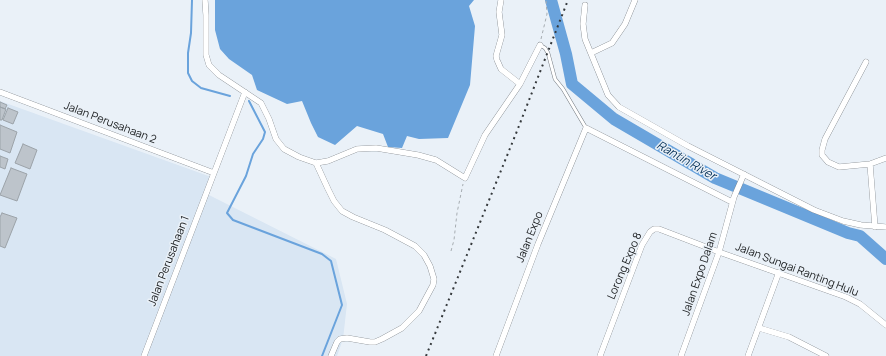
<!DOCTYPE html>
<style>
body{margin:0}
canvas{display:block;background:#eaf1f8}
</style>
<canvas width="886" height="356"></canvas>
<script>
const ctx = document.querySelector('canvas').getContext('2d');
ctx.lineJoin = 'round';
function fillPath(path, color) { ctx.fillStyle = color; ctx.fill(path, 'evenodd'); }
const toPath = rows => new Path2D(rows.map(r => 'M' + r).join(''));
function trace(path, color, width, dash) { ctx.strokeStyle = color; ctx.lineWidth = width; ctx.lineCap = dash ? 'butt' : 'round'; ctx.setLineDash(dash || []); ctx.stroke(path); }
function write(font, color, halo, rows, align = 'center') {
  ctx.font = font + ' Manrope,sans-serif'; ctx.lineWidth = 3; ctx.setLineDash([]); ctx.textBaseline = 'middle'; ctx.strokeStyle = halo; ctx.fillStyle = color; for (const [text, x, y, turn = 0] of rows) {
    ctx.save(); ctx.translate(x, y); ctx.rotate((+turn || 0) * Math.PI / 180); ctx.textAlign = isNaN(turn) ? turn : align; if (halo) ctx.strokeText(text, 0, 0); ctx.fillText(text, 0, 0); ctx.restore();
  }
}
const built = toPath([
 [0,101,214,178,209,195,336,259,347,304,343,339,337,356,0,356]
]);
const water = toPath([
 [215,0,474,0,469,6,475,26,470,85,448,138,419,139,407,136,402,148,388,147,383,134,357,126,335,145,318,137,311,123,302,101,287,104,257,90,252,75,229,59,220,49,215,30]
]);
const stream = toPath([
 [192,0,191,33,188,53,188,73,192,81,201,88,230,96],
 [249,101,265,132,263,139,253,154,246,176,227,213,233,220,322,254,331,261,342,305,322,356]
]);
const river = toPath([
 [551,0,566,54,572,84,614,119,715,178,848,233,860,236,886,259]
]);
const building = toPath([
 [0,102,7,105,5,109,0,107,0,102],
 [0,107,6,109,2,120,0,120,0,107],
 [8,108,18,112,13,124,3,120,8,108],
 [0,125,17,132,10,153,0,149,0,125],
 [23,144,37,150,30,169,15,163,23,144],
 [0,156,8,159,5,169,0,167,0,156],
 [11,168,27,174,17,201,0,195,11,168],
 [2,213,17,218,5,248,0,246,0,217,2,213]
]);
const path = toPath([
 [541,39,547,14,546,0],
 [451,251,454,240,457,213,463,184]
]);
const service = toPath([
 [540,45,545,48,548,53,555,79,563,89,586,128]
]);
const minor = toPath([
 [205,0,206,15,206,55,209,65,219,75,261,103,269,119,276,139,284,149,299,157,316,163,328,161,357,149,376,148,418,155,436,160,465,178,485,135,520,84,540,45],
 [501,0,499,12,502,35,496,56,497,60,501,69,520,84],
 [585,5,583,24,585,39,608,95,619,107,688,146,814,210,843,221,861,225,886,227],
 [591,53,612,43,625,24,635,0],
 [866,62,825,139,822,150,822,155,828,162,839,167,870,164,886,158],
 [0,92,214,173],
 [316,163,328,189,334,201,342,211,353,217,385,230,415,246,424,255,430,266,434,279,433,285,419,311,402,328,382,339,375,342,370,342,347,338,340,339,337,342,331,356],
 [870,164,875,227],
 [759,328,789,337,826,356],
 [144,356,245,92],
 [496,356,538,244,586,128,732,202],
 [600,356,642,245,650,232,654,229,659,229,719,252,846,297,860,304,886,325],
 [681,356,719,252,734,197,744,174],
 [748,356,779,272]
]);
const rail = toPath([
 [426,356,517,131,568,0]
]);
const streetNames = [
 ["Jalan Perusahaan 2",110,123,21],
 ["Jalan Expo",530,237,-68],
 ["Jalan Perusahaan 1",169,261,-69],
 ["Lorong Expo 8",625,266,-67],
 ["Jalan Sungai Ranting Hulu",797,270,21],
 ["Jalan Expo Dalam",700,274,-71]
];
const waterNames = [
 ["Rantin River",686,161,30]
];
fillPath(built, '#d9e6f3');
fillPath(water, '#6aa3dc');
trace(stream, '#6aa3dc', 2);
trace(river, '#6aa3dc', 12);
fillPath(building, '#bdc4cb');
trace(building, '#9ca3a9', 1);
trace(service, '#71777d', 4);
trace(minor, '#71777d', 6);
trace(path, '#a6acb1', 1, [3, 3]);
trace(service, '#fff', 3);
trace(minor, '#fff', 5.5);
trace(rail, '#35393c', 2, [2, 4]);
write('11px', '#181b1d', '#eaf1f8', streetNames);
write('italic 12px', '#073258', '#eaf1f8', waterNames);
</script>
